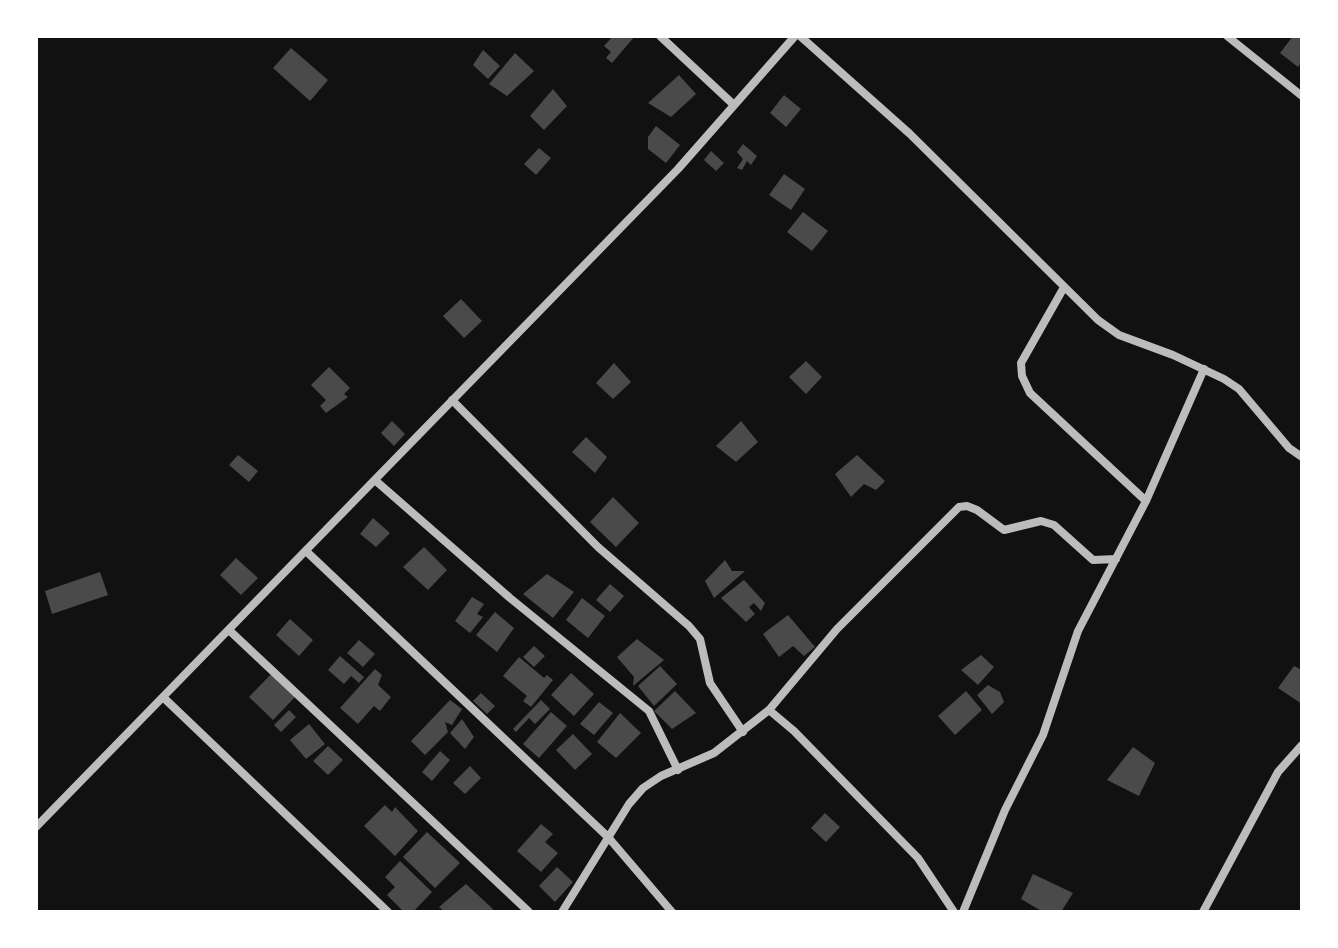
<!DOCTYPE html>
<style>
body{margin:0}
#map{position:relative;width:1338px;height:948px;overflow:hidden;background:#111;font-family:Mulish,sans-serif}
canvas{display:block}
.frame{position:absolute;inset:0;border:38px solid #fff;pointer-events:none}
</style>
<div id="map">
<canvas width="1338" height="948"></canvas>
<div class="frame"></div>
</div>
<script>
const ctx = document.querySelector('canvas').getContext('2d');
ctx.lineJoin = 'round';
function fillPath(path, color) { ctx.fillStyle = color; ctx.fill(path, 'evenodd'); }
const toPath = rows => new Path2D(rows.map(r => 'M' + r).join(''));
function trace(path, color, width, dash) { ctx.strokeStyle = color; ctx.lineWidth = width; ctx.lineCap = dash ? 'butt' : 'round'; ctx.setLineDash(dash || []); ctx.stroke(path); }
const building = toPath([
 [613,36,635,36,612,63,606,58,611,52,604,46],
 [1293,36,1302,36,1302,61,1298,67,1280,53],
 [291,48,328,80,310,101,273,68],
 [483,50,500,66,488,79,473,65],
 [515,53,534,71,507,96,489,84],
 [679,75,696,94,671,117,648,103],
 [553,89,567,106,544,130,530,116],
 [784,95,801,109,786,127,770,113],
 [656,126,680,145,666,163,648,149,648,137],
 [743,144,757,156,751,165,747,161,742,170,737,168,743,159,737,152],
 [539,148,551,158,536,175,524,164],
 [711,151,724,163,716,171,704,160],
 [784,174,805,189,791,210,769,195],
 [803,212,828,231,812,251,787,232],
 [461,299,482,321,464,338,443,316],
 [806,361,822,377,806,394,789,377],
 [614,363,631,382,613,399,596,383],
 [329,367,350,388,344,394,348,397,326,413,320,406,326,400,311,385],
 [392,421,405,434,394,446,381,433],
 [741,421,758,442,736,462,716,446],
 [586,437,607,457,595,473,572,452],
 [238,455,258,471,249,482,229,465],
 [857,455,885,481,876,490,864,484,851,497,835,474],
 [613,497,639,523,616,547,590,522],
 [373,518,390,533,376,547,360,534],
 [424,547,447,570,428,590,403,567],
 [236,558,258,578,241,595,220,575],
 [725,560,732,571,745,571,714,598,705,581],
 [100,572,108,595,52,614,45,591],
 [547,574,574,592,553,618,523,594],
 [744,580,765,603,761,611,754,603,749,607,755,614,746,622,721,598],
 [610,584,624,596,610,612,596,600],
 [472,597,484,604,477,614,483,617,470,633,455,621],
 [582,598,605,616,588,638,566,620],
 [495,612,514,628,497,652,476,635],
 [788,615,815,647,804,656,793,646,779,657,763,634],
 [290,619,313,640,299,656,276,635],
 [637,639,664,660,633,686,634,677,617,657],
 [359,640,375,654,363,667,347,653],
 [534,646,545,656,534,667,523,657],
 [981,655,994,667,978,685,961,670],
 [340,656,364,677,359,683,351,676,344,684,328,670],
 [519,657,544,678,547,675,553,680,531,707,523,701,527,696,503,676],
 [660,666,677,684,654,706,638,686],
 [1294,666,1302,670,1302,704,1278,688],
 [375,669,382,675,378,685,391,697,380,711,374,706,358,724,340,708],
 [272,673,296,696,273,720,249,697],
 [571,673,594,694,574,716,551,695],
 [988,685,1000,692,1004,702,992,714,977,695],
 [675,691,696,713,672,729,654,711],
 [966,691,982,710,955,735,938,716],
 [481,693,495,706,487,714,473,701],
 [450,700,462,709,452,725,445,722,448,732,425,755,411,741],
 [541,700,550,709,535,724,529,718,516,732,513,729],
 [599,702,613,713,594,735,580,724],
 [289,710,296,717,281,732,274,725],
 [551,712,567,726,539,758,523,744],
 [620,713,641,733,616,758,597,742],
 [462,719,474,737,465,749,450,733],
 [309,724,325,744,306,759,290,740],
 [573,734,592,754,575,770,556,750],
 [328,746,343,760,328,775,313,761],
 [1133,747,1155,763,1139,796,1107,780],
 [440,751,450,760,432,781,422,772],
 [470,766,481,778,465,794,453,783],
 [385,805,392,812,395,807,418,831,395,856,364,826],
 [825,813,840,827,826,842,811,828],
 [541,824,553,834,545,842,558,853,541,872,517,851],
 [427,832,460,863,435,888,403,857],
 [400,861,432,892,413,912,404,912,387,895,395,887,385,877],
 [557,867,573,882,555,902,539,886],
 [1033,874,1073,893,1061,912,1043,912,1021,899],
 [466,884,493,909,491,912,445,912,439,907]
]);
const minor = toPath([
 [660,36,734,105],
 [800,36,910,134,1098,320,1119,335,1173,355,1224,379,1239,389,1289,448,1302,457],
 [1227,36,1302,96],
 [1063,289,1021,363,1022,376,1030,393,1146,501],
 [452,400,598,547,689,626,700,639,710,683,743,732],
 [376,481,510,598,649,711,678,770],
 [307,552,608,837,672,912],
 [230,631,529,912],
 [164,698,388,912],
 [769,710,837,629,959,507,967,506,977,510,1004,530,1041,521,1054,525,1093,560,1116,559],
 [36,827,678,169,795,36],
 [562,912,629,804,643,788,661,776,714,753,769,710,794,731,918,858,954,912],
 [963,912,1005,810,1043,735,1078,631,1146,501,1204,369],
 [1203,912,1278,772,1302,745]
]);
fillPath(building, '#4a4a4a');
trace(minor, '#bcbcbc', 8);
</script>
